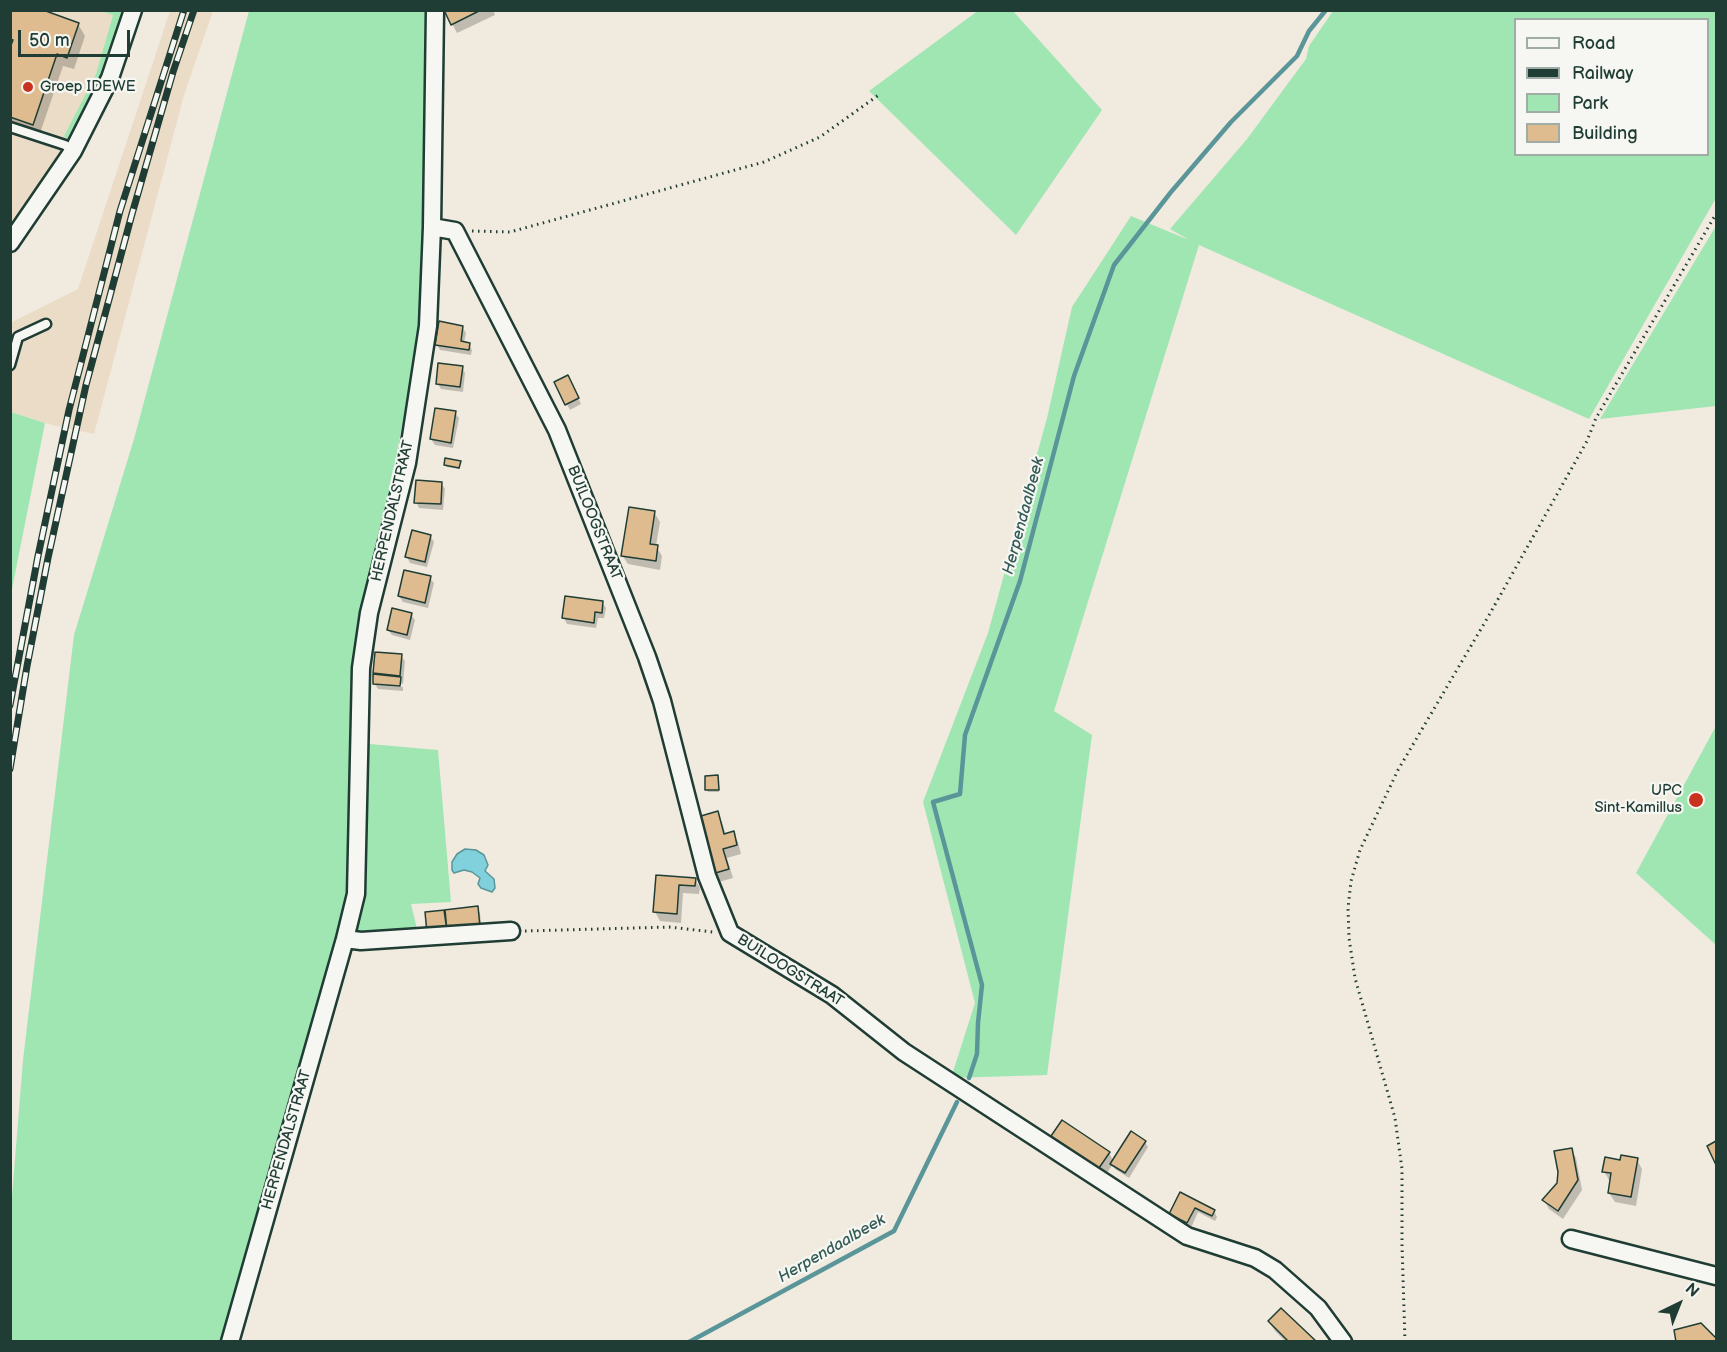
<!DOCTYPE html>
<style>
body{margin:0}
#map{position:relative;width:1727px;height:1352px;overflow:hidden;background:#f1eade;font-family:"Balsamiq Sans",sans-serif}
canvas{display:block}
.frame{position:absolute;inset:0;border:12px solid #1f3d34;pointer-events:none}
.legend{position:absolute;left:1514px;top:18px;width:195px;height:138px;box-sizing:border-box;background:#f6f6f2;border:2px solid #a0aca6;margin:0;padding:8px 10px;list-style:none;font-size:18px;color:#1f3d34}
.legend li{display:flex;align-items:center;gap:12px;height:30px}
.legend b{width:30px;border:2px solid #a0aca6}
.north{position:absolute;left:1649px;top:1274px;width:60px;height:60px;-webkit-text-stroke:4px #f6f6f2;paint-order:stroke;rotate:43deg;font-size:16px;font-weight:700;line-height:24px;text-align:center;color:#1f3d34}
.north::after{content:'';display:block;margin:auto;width:21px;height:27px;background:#1f3d34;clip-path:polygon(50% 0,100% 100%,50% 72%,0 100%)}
.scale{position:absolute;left:18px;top:30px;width:112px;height:27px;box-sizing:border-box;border:3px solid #1f3d34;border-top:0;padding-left:8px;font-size:18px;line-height:21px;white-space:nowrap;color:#1f3d34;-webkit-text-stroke:4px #f6f6f2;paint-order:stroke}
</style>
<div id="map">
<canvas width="1727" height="1352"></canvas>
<div class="frame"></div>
<ul class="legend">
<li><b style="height:8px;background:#f6f6f2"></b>Road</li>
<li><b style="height:8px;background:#1f3d34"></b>Railway</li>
<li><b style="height:16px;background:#a0e6b3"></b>Park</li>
<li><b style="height:16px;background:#debc90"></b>Building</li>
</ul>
<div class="north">N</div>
<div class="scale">50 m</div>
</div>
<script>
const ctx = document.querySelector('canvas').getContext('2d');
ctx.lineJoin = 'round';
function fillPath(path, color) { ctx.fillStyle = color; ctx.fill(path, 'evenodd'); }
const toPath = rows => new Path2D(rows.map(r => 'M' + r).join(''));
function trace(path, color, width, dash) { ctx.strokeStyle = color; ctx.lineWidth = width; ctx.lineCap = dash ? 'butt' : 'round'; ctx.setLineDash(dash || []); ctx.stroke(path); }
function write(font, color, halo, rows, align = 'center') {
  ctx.font = font + ' "Balsamiq Sans",sans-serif'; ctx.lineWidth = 4.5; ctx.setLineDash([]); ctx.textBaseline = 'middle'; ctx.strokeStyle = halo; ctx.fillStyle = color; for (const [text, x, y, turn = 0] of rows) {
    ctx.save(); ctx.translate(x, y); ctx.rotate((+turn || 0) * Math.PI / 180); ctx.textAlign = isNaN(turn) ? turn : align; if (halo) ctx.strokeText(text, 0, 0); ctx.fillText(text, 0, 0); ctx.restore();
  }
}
const built = toPath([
 [101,10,113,15,96,74,64,136,72,143,11,235,11,11],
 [170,11,213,11,184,95,94,434,52,425,11,412,10,323,78,289]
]);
const green = toPath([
 [979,10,1013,11,1102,110,1016,235,869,91],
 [101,11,128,11,106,75,72,143,64,136,96,74,113,15],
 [249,11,428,11,421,331,358,647,350,895,224,1341,11,1342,11,1209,23,1060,74,635,134,439],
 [1333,11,1716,11,1716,198,1589,419,1199,245,1054,711,1092,735,1047,1075,951,1078,975,1003,923,802,988,633,1047,418,1072,307,1131,216,1189,240,1170,229,1247,139,1306,59,1309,46],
 [1516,20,1708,20,1708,154,1516,154],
 [1716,226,1716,406,1600,419],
 [11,412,45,423,11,594,10,412],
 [1716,726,1716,945,1636,873],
 [358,743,438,750,451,902,411,904,419,937,345,939]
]);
const water = toPath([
 [465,849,476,850,484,855,488,865,485,871,494,879,495,888,492,892,481,888,478,884,480,878,472,872,464,870,454,873,452,870,452,862,457,854,465,849]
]);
const shadow = toPath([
 [10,10,78,24,85,36,74,69,63,66,39,136,10,126],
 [445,10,493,10,495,15,457,33],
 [462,327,466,333,464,343,469,344,472,350,471,355,440,350,437,345],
 [462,367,465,373,463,392,441,389,437,383],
 [571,382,581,404,570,410,556,383],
 [455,413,459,418,453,448,435,445,431,439],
 [460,462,460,469,447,467,445,465],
 [441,483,445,489,443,510,419,508,416,502],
 [654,512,660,522,656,546,662,556,660,570,628,564,622,555],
 [430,536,434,542,427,567,410,563,407,557],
 [430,578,434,583,428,608,403,602,399,596],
 [602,602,606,608,604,618,598,618,596,628,567,624,564,618],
 [411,615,415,620,410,640,392,635,388,630],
 [377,653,401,656,405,661,403,684,376,682,376,685,403,687,403,691,378,689,374,683],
 [718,777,719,792,708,792,707,790],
 [717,813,722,822,726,835,733,833,738,842,741,854,727,858,733,878,719,882,713,873],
 [657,876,695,879,700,888,699,894,683,893,681,923,660,921,655,912],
 [477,908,480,913,482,933,432,938],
 [1053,1136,1109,1153,1114,1162,1145,1142,1148,1147,1129,1178,1115,1169,1113,1164,1105,1176,1058,1145],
 [1571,1149,1576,1158,1582,1190,1563,1219,1549,1209,1544,1200,1558,1183],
 [1637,1160,1642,1169,1636,1206,1615,1202,1609,1193,1612,1181,1609,1180,1604,1171,1621,1161],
 [1181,1194,1214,1211,1217,1217,1215,1221,1198,1212,1191,1228,1174,1220,1171,1214],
 [1269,1322,1315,1342,1286,1342,1275,1331]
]);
const stream = toPath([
 [969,1078,977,1054,978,1023,982,985,933,802,960,794,965,735,1020,581,1074,376,1114,265,1171,192,1231,122,1297,56,1309,31,1326,10],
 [689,1342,894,1231,957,1102]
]);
const building = toPath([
 [10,10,43,10,79,23,67,58,57,54,33,125,10,117,10,48,13,40,10,39,10,10],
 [444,10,481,10,451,25,444,10],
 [439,321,463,326,461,341,470,343,469,350,435,345,439,321],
 [438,363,463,366,460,387,436,384,438,363],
 [568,375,579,398,565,405,554,382,568,375],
 [435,408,456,411,451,443,430,439,435,408],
 [445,458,461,461,459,468,444,465,445,458],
 [416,480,442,482,441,504,414,503,416,480],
 [629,507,655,511,650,544,658,545,656,561,621,556,629,507],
 [412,530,431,535,425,562,405,557,412,530],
 [404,570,431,576,425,603,398,596,404,570],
 [565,596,603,601,602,613,595,612,594,623,562,618,565,596],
 [392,608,412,613,407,635,387,630,392,608],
 [375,652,402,654,400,676,373,673,375,652],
 [373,674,401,677,400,686,373,684,373,674],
 [718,775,719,790,705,790,705,776,718,775],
 [718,811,724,834,734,831,737,845,723,849,729,869,712,874,694,818,718,811],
 [656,875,696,878,695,886,679,885,677,914,653,912,656,875],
 [478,906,480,927,447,931,444,910,478,906],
 [445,910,447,931,427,933,425,912,445,910],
 [1062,1120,1110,1152,1099,1168,1051,1136,1062,1120],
 [1131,1131,1146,1141,1125,1173,1110,1164,1131,1131],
 [1716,1141,1716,1165,1707,1146,1716,1141],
 [1572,1148,1578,1180,1558,1211,1542,1200,1557,1183,1558,1172,1554,1151,1572,1148],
 [1621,1155,1638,1158,1631,1197,1608,1193,1611,1173,1602,1172,1605,1157,1620,1160,1621,1155],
 [1180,1192,1215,1210,1212,1216,1195,1208,1187,1223,1169,1214,1180,1192],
 [1281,1308,1317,1342,1289,1342,1268,1321,1281,1308],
 [1701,1323,1716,1338,1716,1342,1676,1342,1674,1330,1701,1323]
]);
const path = toPath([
 [472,231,510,232,764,162,820,137,880,94],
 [525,931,669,927,713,932],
 [1405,1342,1402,1245,1402,1169,1395,1118,1355,978,1349,938,1348,908,1351,881,1360,850,1398,770,1488,617,1587,441,1596,418,1716,214]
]);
const service = toPath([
 [10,127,65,145,73,151],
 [10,365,18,337,46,324]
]);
const minor = toPath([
 [432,227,455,231,557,430,647,657,662,701,707,876,730,933,832,995,904,1052,1187,1236,1255,1258,1275,1270,1318,1308,1343,1342],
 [10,243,73,151,110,78,133,10],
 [345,939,361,941,511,931],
 [1571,1239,1716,1276],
 [230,1342,345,939,356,894,361,668,369,613,407,463,428,326,432,227,435,10]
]);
const rail = toPath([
 [10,705,38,556,69,410,120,211,184,10],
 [10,769,27,666,48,558,86,385,132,214,173,72,194,10]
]);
const markers = [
 [28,87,6,"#c8321e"],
 [1696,800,8,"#c8321e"]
];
const poiNames = [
 ["Groep IDEWE",40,87],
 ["UPC",1682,791,"right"],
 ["Sint-Kamillus",1682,808,"right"]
];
const streetNames = [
 ["HERPENDALSTRAAT",393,511,-77],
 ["BUILOOGSTRAAT",594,523,68],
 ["BUILOOGSTRAAT",790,971,32],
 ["HERPENDALSTRAAT",287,1140,-74]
];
const waterNames = [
 ["Herpendaalbeek",1024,516,-75],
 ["Herpendaalbeek",832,1249,-30]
];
fillPath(built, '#ebdcc7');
fillPath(green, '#a0e6b3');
fillPath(water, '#81d1dc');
trace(water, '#5a9699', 1.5);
fillPath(shadow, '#0003');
trace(stream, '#5a9699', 4.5);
fillPath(building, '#debc90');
trace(building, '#1f3d34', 1.5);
trace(service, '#1f3d34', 13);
trace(minor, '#1f3d34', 21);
trace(path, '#1f3d34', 3, [1.5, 4.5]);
trace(service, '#f6f6f2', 8);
trace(minor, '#f6f6f2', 16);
trace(rail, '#1f3d34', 7);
trace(rail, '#f6f6f2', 4.5, [14]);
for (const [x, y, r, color] of markers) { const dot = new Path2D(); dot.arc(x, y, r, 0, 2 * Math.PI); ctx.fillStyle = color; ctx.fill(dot); trace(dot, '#f6f6f2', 2); }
write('15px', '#1f3d34', '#f6f6f2', poiNames, 'left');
write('15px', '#1f3d34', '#f6f6f2', streetNames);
write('italic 16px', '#335b56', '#f6f6f2', waterNames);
</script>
